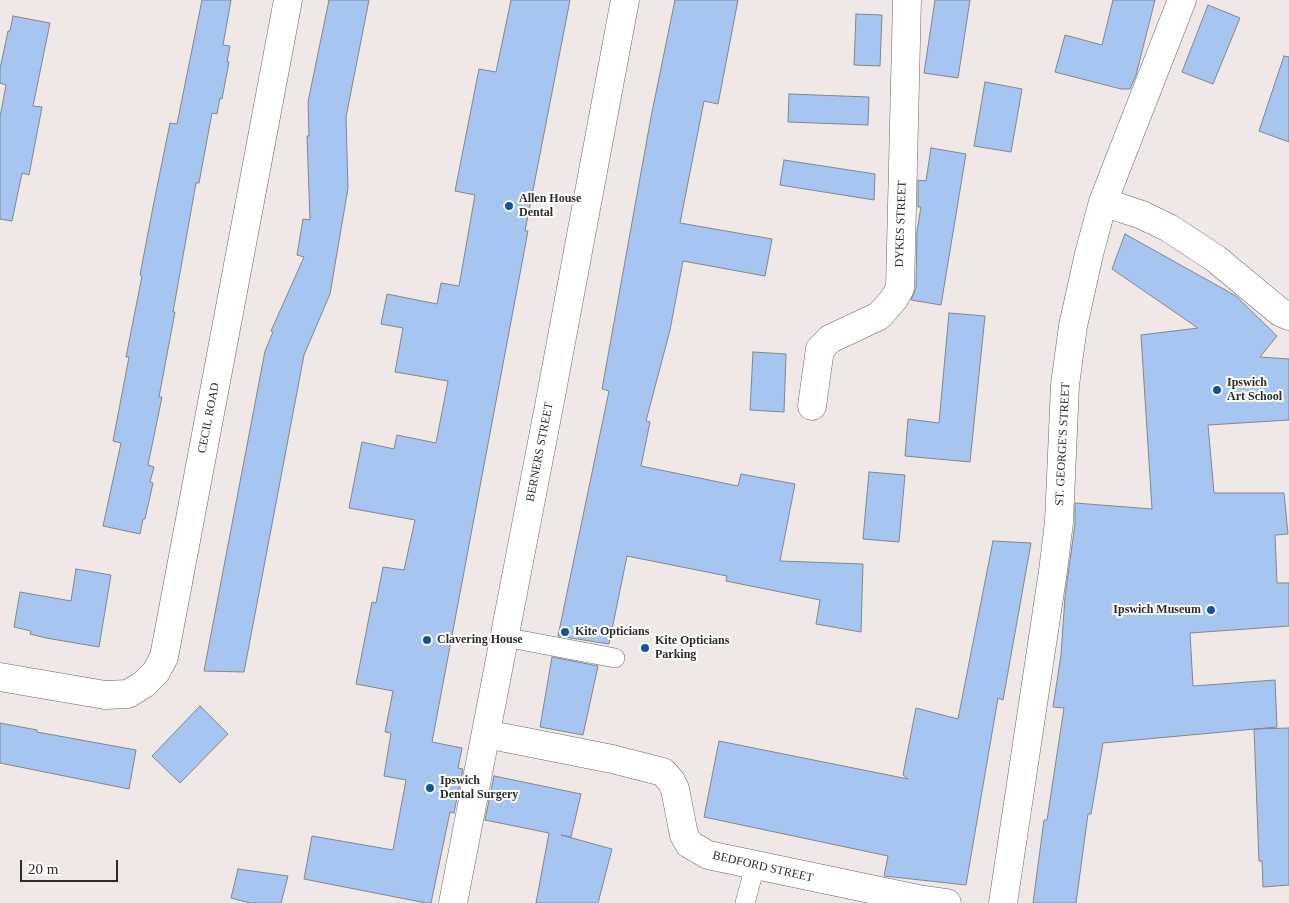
<!DOCTYPE html>
<style>
body{margin:0}
#map{position:relative;width:1289px;height:903px;overflow:hidden;background:#f0e8e6;font-family:Georgia,serif}
canvas{display:block}
.scale{position:absolute;left:20px;top:860px;width:98px;height:22px;box-sizing:border-box;border:2px solid #2d2a29;border-top:0;padding-left:6px;font-size:15px;line-height:18px;white-space:nowrap;color:#2d2a29;-webkit-text-stroke:4px #fff;paint-order:stroke}
</style>
<div id="map">
<canvas width="1289" height="903"></canvas>
<div class="scale">20 m</div>
</div>
<script>
const ctx = document.querySelector('canvas').getContext('2d');
ctx.lineJoin = 'round';
function fillPath(path, color) { ctx.fillStyle = color; ctx.fill(path, 'evenodd'); }
const toPath = rows => new Path2D(rows.map(r => 'M' + r).join(''));
function trace(path, color, width, dash) { ctx.strokeStyle = color; ctx.lineWidth = width; ctx.lineCap = dash ? 'butt' : 'round'; ctx.setLineDash(dash || []); ctx.stroke(path); }
function write(font, color, halo, rows, align = 'center') {
  ctx.font = font + ' Georgia,serif'; ctx.lineWidth = 4; ctx.setLineDash([]); ctx.textBaseline = 'middle'; ctx.strokeStyle = halo; ctx.fillStyle = color; for (const [text, x, y, turn = 0] of rows) {
    ctx.save(); ctx.translate(x, y); ctx.rotate((+turn || 0) * Math.PI / 180); ctx.textAlign = isNaN(turn) ? turn : align; if (halo) ctx.strokeText(text, 0, 0); ctx.fillText(text, 0, 0); ctx.restore();
  }
}
const building = toPath([
 [202,0,231,0,223,45,230,46,227,62,229,62,222,99,220,98,217,114,212,113,199,183,196,183,173,312,175,312,162,381,159,397,162,397,148,465,154,467,150,482,153,483,145,519,143,519,140,534,103,526,121,443,113,441,129,357,126,357,142,276,140,275,153,207,170,123,177,124,202,0],
 [329,0,369,0,346,117,348,188,330,294,304,355,244,672,204,671,265,351,273,332,271,331,304,257,297,255,303,219,310,220,307,136,309,136,308,102,329,0],
 [511,0,570,0,525,231,528,231,432,742,462,748,458,768,463,769,454,813,450,812,431,903,426,903,304,879,312,836,393,850,406,780,384,776,391,733,385,732,393,691,356,684,372,602,376,603,383,567,404,570,415,520,349,508,362,442,394,449,397,435,436,443,448,381,395,372,403,328,381,324,387,294,437,304,441,283,459,286,475,195,455,191,479,69,496,72,511,0],
 [675,0,738,0,718,104,704,101,680,223,772,239,765,276,683,261,670,330,646,421,650,422,641,466,738,486,741,474,795,484,780,561,863,564,861,632,816,624,820,600,726,581,727,576,627,556,609,644,558,636,609,391,602,389,651,117,675,0],
 [935,0,970,0,958,78,924,73,935,0],
 [1113,0,1155,0,1136,75,1130,89,1121,89,1055,72,1065,35,1102,45,1113,0],
 [1208,5,1240,18,1213,84,1182,72,1208,5],
 [856,14,882,15,880,66,854,65,856,14],
 [13,16,50,23,33,106,42,107,29,175,22,173,12,221,0,219,0,117,6,85,0,83,0,69,8,31,10,31,13,16],
 [1284,56,1289,57,1289,142,1259,131,1284,56],
 [985,82,1022,89,1011,152,974,146,985,82],
 [789,94,869,97,868,125,788,122,789,94],
 [931,148,966,154,941,305,911,300,916,288,917,231,921,207,918,207,918,180,926,181,931,148],
 [784,160,875,174,874,200,780,185,784,160],
 [1125,234,1236,296,1277,336,1260,357,1289,359,1289,420,1208,425,1214,493,1284,493,1288,534,1275,535,1277,583,1289,583,1289,626,1190,633,1193,686,1275,680,1277,727,1103,743,1091,814,1088,814,1076,903,1033,903,1044,820,1047,820,1064,708,1053,707,1061,655,1065,597,1075,524,1075,503,1152,509,1141,335,1198,328,1112,269,1125,234],
 [949,313,985,316,970,462,905,456,908,419,939,423,949,313],
 [753,352,786,354,784,412,750,410,753,352],
 [869,472,905,475,899,542,863,539,869,472],
 [993,541,1031,543,1003,700,998,698,966,885,884,876,888,856,704,817,719,741,908,779,903,775,916,708,958,719,993,541],
 [76,569,111,575,99,647,46,638,30,634,31,631,14,627,20,592,71,601,76,569],
 [552,657,598,666,583,735,540,727,552,657],
 [200,706,228,734,180,783,152,756,200,706],
 [0,723,37,730,37,732,136,750,129,789,0,763,0,723],
 [1289,728,1289,885,1263,887,1262,861,1259,861,1254,729,1289,728],
 [494,776,581,794,571,837,561,835,612,849,598,903,536,903,549,833,485,820,494,776],
 [238,869,288,876,281,903,250,903,231,898,238,869]
]);
const lane = toPath([
 [504,637,615,658],
 [745,903,755,866]
]);
const street = toPath([
 [1103,202,1142,215,1169,228,1216,259,1280,312,1289,316],
 [812,406,820,349,830,339,879,316,894,299,900,288,907,0],
 [0,677,105,695,128,694,144,684,156,672,164,657,288,0],
 [486,734,612,759,663,772,671,781,675,789,684,835,689,844,708,855,918,899,947,903],
 [1003,903,1053,571,1059,522,1065,385,1073,326,1089,254,1103,202,1182,0]
]);
const secondary = toPath([
 [453,903,550,401,625,0]
]);
const markers = [
 [509,206,5,"#1053a3"],
 [1217,390,5,"#1053a3"],
 [1211,610,5,"#1053a3"],
 [565,632,5,"#1053a3"],
 [427,640,5,"#1053a3"],
 [645,648,5,"#1053a3"],
 [430,788,5,"#1053a3"]
];
const poiNames = [
 ["Allen House",519,199],
 ["Dental",519,213],
 ["Ipswich",1227,383],
 ["Art School",1227,397],
 ["Ipswich Museum",1201,610,"right"],
 ["Kite Opticians",575,632],
 ["Clavering House",437,640],
 ["Kite Opticians",655,641],
 ["Parking",655,655],
 ["Ipswich",440,781],
 ["Dental Surgery",440,795]
];
const streetNames = [
 ["DYKES STREET",901,224,-88],
 ["CECIL ROAD",209,418,-79],
 ["ST. GEORGE'S STREET",1063,444,-87],
 ["BERNERS STREET",540,452,-79],
 ["BEDFORD STREET",763,867,13]
];
fillPath(building, '#a6c6f1');
trace(building, '#82858b', 1);
trace(lane, '#6b6463', 20);
trace(street, '#6b6463', 29);
trace(secondary, '#6b6463', 29);
trace(lane, '#fff', 19);
trace(street, '#fff', 28);
trace(secondary, '#fff', 28);
for (const [x, y, r, color] of markers) { const dot = new Path2D(); dot.arc(x, y, r, 0, 2 * Math.PI); ctx.fillStyle = color; ctx.fill(dot); trace(dot, '#fff', 2); }
write('bold 12px', '#2d2a29', '#fff', poiNames, 'left');
write('12px', '#2d2a29', '#fff', streetNames);
</script>
